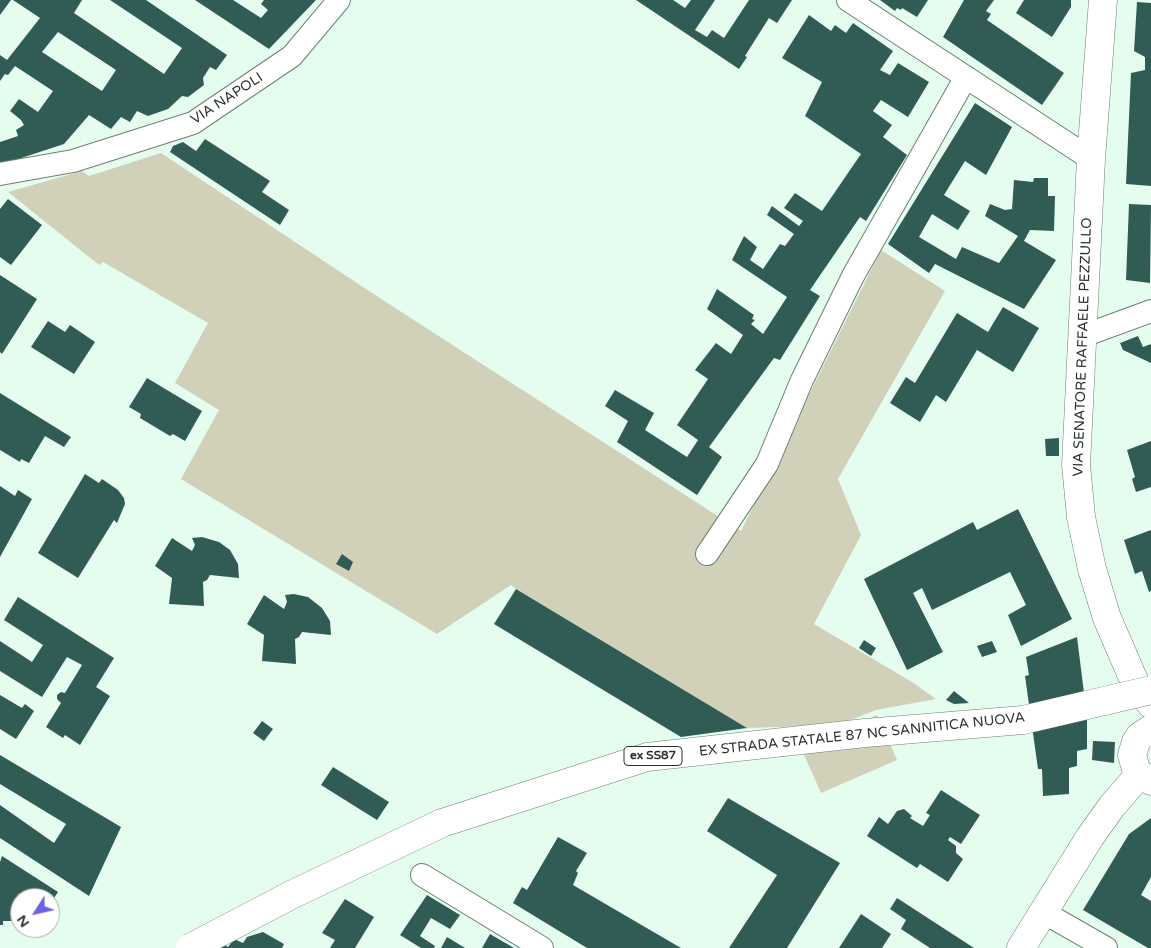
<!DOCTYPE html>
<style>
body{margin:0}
#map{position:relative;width:1151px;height:948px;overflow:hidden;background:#e5fdee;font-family:"Varela Round",sans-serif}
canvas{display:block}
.north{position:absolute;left:10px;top:888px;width:50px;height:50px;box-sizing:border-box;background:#fff;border:1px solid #a9adab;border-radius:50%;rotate:235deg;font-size:14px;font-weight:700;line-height:20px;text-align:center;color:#29322c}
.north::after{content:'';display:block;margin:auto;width:18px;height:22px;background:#6965df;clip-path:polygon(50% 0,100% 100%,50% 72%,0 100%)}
</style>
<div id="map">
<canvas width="1151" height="948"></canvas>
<div class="north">N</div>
</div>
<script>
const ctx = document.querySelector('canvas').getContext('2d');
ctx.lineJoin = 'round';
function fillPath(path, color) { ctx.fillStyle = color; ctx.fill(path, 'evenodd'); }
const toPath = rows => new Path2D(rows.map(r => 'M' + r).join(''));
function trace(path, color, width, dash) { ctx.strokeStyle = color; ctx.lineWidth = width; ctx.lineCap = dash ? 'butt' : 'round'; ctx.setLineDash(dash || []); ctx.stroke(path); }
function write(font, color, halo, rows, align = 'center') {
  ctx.font = font + ' "Varela Round",sans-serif'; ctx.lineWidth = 5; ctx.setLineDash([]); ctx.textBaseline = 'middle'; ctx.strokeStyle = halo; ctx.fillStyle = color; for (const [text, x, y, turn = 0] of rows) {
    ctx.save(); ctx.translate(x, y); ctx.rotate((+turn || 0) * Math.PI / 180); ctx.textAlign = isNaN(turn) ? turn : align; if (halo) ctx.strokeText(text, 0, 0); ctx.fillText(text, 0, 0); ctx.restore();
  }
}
const green = toPath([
 [161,153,372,293,741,531,881,250,945,291,838,479,861,535,814,624,912,682,936,699,876,710,838,725,747,728,516,589,511,585,437,634,181,479,219,410,175,383,208,323,103,262,99,265,8,192,82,171,89,176],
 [877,715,897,760,821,793,801,748]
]);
const building = toPath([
 [0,0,11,0,0,15],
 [13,0,82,0,74,13,164,74,182,48,110,0,146,0,227,55,216,70,210,67,203,78,204,85,188,97,182,96,168,109,148,116,137,111,130,122,121,117,111,129,89,115,64,144,0,165,0,142,18,136,16,130,24,125,21,120,10,111,19,99,38,112,53,91,15,66,8,75,5,74,0,81,0,55,7,60,40,18],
 [58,32,116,70,102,91,42,52],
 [195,0,233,0,261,18,268,10,261,4,264,0,316,0,269,49],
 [636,0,673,0,685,8,691,0,715,0,695,30,707,37,712,30,724,38,749,0,792,0,777,23,769,18,745,56,747,57,739,69],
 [880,0,928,0,917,17,902,8,901,10,897,8,895,11],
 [964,0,994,0,986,11,991,14,987,20,1064,73,1042,105,943,37],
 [1024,0,1071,0,1071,7,1052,37,1016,13],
 [1137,2,1151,3,1151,186,1126,184,1131,73,1145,70,1145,57,1134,51],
 [809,15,831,31,835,25,846,33,853,23,893,51,880,70,890,75,898,63,929,82,908,117,881,100,873,111,892,125,883,137,907,155,866,221,860,217,810,290,820,296,780,360,774,358,709,447,722,457,697,495,617,442,628,421,605,406,615,390,654,413,645,430,687,457,698,440,677,425,708,379,695,370,716,343,731,354,743,335,707,309,717,289,754,315,752,319,755,320,751,324,763,334,787,297,732,260,744,236,757,247,750,260,763,269,780,244,785,246,794,234,767,215,772,206,799,226,803,221,784,208,795,193,822,211,861,154,805,116,822,82,782,58],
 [975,103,1012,127,986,175,965,161,944,195,970,211,958,230,932,214,919,237,956,259,962,247,999,263,1018,236,985,216,990,204,1005,210,1012,209,1014,180,1033,182,1034,178,1048,178,1048,196,1055,196,1054,231,1030,230,1024,241,1056,260,1024,309,935,264,929,273,888,244],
 [205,139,270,181,262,192,289,210,280,225,170,152,173,146,183,142,196,151],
 [8,199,42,225,11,265,0,257,0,209],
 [1129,204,1151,205,1150,283,1126,280],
 [0,275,37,299,2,354,0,352],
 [1003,307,1039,328,1013,372,977,350,946,402,936,395,920,422,890,403,906,377,915,383,957,313,988,332],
 [48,321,65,332,70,325,95,342,74,374,31,347],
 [1138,336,1143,347,1151,344,1151,363,1123,350,1120,343],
 [147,378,202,411,185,441,173,434,170,436,140,418,141,414,129,407],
 [0,393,71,437,64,447,45,436,29,463,21,459,20,462,0,450],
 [1059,438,1059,456,1046,456,1045,439],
 [1151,441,1151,487,1136,492,1132,479,1135,477,1127,450],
 [85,474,99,483,102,479,118,490,124,498,125,504,117,523,114,520,78,578,38,553],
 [0,486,15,496,18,490,32,499,0,557],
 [1018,509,1072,619,1021,646,1008,615,1026,605,1010,572,932,610,922,588,913,593,943,652,907,670,864,579,973,522,977,530],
 [1151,530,1151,591,1149,592,1142,571,1135,574,1124,540],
 [202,537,219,542,230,550,238,564,239,578,210,575,207,580,203,582,204,606,169,604,172,578,155,566,172,538,192,551,195,545,192,538],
 [342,554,353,562,349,571,336,564],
 [516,589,747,728,681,737,494,624],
 [294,594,308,597,322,608,330,621,331,635,302,632,299,637,295,639,296,664,262,661,264,635,247,624,264,595,284,609,287,602,285,595],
 [18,597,114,658,96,687,110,696,80,745,65,735,63,738,46,727,61,703,57,699,57,695,61,692,65,693,82,665,67,657,42,697,0,671,0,641,32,662,43,645,4,620],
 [1077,637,1087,717,1087,749,1077,751,1077,766,1069,768,1069,794,1043,796,1042,769,1038,769,1025,676,1029,675,1026,657],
 [864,640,876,648,871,656,859,648],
 [992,641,997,652,982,657,977,646],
 [954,691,969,703,954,704,946,700],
 [0,695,22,708,25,704,34,711,16,739,0,729],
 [262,721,273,729,264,741,253,733],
 [1093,741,1115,742,1114,763,1092,760],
 [0,755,121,827,89,896,0,838,0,805,54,843,66,824,0,784],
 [333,767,389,802,377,820,321,785],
 [941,790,980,815,961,844,950,837,948,840,956,846,956,853,963,859,948,882,920,864,917,868,867,836,879,817,888,824,897,811,904,809,912,816,910,818,923,826,930,815,926,813],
 [728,798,840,863,787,948,729,948,777,875,707,831],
 [1151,818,1151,877,1141,895,1151,901,1151,948,1148,948,1083,910,1129,834],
 [558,837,587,853,576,871,578,873,573,885,681,948,587,948,513,903,522,887,527,890],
 [2,856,58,892,50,904,50,898,20,898,20,912,15,921,3,921,3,925,0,925,0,862],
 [427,895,460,915,450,929,431,918,420,936,435,946,434,948,421,948,400,935],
 [897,898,974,948,930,948,901,929,906,920,890,909],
 [345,899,374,917,355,948,330,948,335,940,322,933],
 [861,914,891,934,882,948,839,948],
 [263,932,284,944,282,948,204,948,211,936,228,947,234,939,243,943,247,937],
 [490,934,514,948,482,948],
 [447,937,465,948,441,948]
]);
const minor = toPath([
 [848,0,1091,159],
 [0,174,73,161,193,123,292,56,339,0],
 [1083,336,1151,311],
 [707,554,767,464,802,380,853,276,966,77],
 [422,875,542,948],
 [1043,912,1106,948]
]);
const tertiary = toPath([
 [1103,0,1091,159,1076,465,1081,517,1092,569,1107,618,1136,685,1151,704],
 [1151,729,1140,736,1136,742,1132,755,1136,769,1140,774,1151,781],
 [1021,948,1090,837,1112,806,1140,774]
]);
const trunkBridge = toPath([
 [190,948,291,895,442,823,647,757,865,733,1023,720,1151,690]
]);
const shields = [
 [653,756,58]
];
const shieldNames = [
 ["ex SS87",653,756]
];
const streetNames = [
 ["VIA NAPOLI",227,99,-33],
 ["VIA SENATORE RAFFAELE PEZZULLO",1083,347,-88],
 ["EX STRADA STATALE 87 NC SANNITICA NUOVA",862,735,-6]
];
fillPath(green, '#d1d1ba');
fillPath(building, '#315c55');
trace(minor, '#6b8072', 24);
trace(tertiary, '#6b8072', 29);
trace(minor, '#fff', 22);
trace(tertiary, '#fff', 28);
trace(trunkBridge, '#6b8072', 29, []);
trace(trunkBridge, '#fff', 28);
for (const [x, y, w] of shields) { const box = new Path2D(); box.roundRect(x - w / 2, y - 9.5, w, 19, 4); ctx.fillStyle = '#fff'; ctx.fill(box); trace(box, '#29322c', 1); }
write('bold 12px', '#29322c', null, shieldNames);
write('14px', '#29322c', '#fff', streetNames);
</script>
